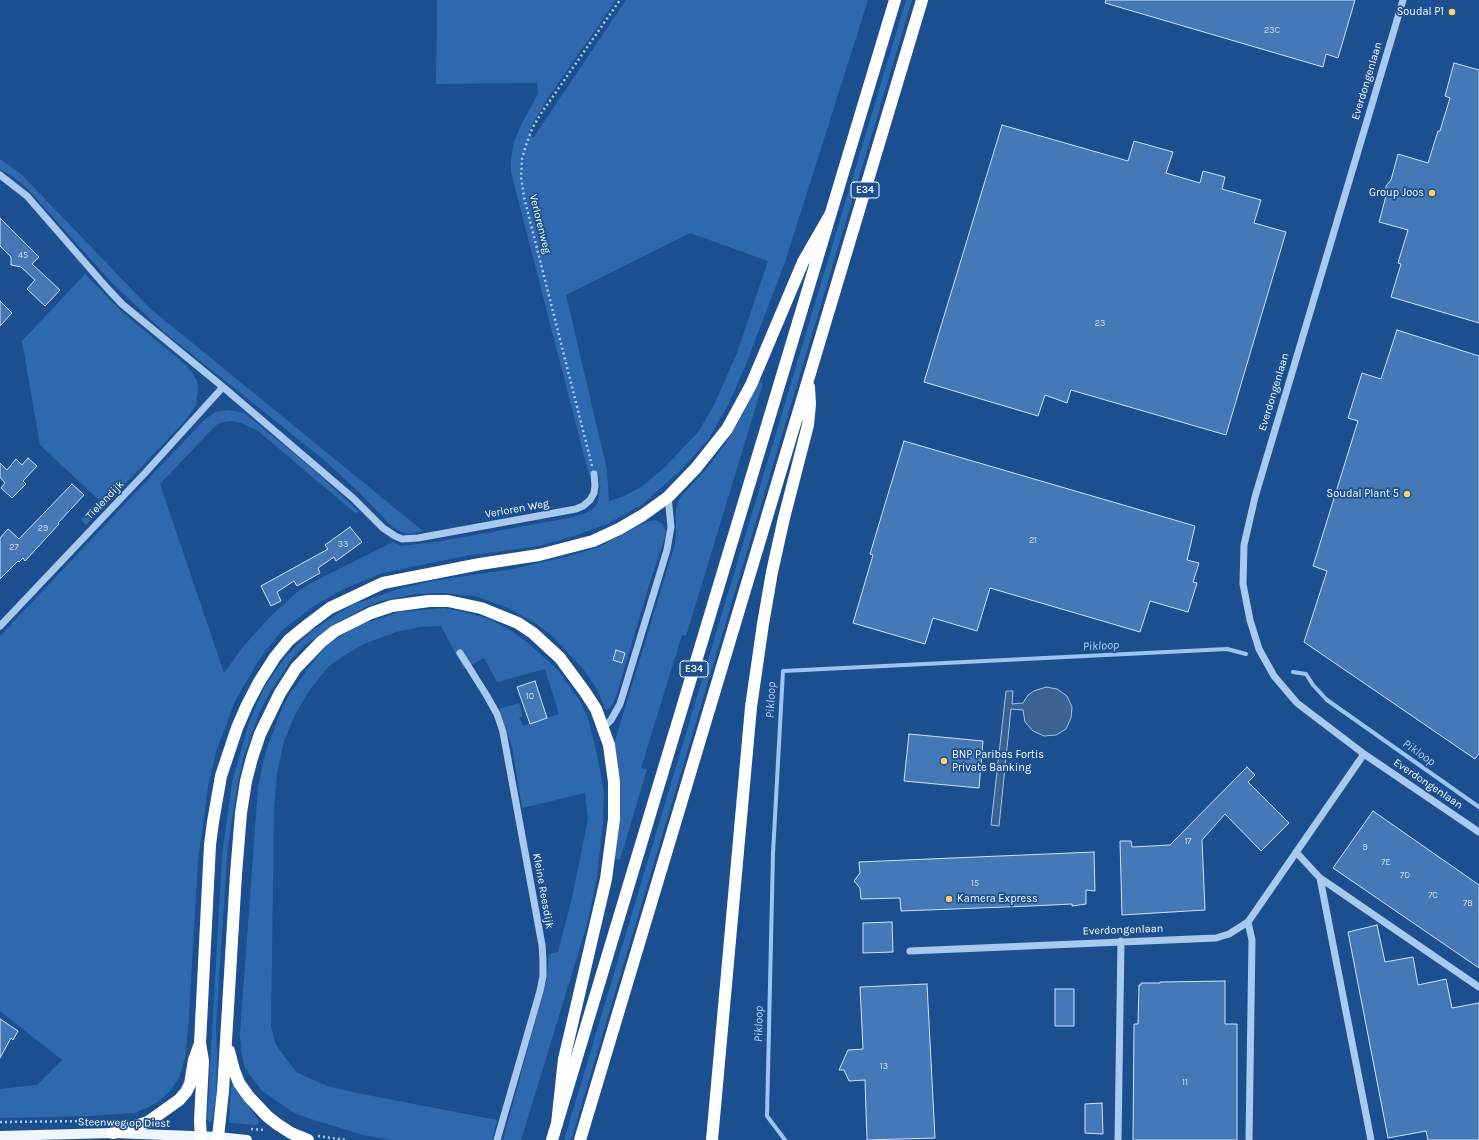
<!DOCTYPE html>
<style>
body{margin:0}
canvas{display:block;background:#1b4f8f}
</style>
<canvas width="1479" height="1140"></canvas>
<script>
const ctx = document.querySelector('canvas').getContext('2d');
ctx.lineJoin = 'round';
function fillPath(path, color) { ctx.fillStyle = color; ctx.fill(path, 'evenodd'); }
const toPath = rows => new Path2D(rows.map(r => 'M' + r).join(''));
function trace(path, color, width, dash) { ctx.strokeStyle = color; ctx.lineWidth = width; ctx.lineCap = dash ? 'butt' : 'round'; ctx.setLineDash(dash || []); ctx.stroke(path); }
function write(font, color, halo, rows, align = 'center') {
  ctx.font = font + ' Karla,sans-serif'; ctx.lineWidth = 3.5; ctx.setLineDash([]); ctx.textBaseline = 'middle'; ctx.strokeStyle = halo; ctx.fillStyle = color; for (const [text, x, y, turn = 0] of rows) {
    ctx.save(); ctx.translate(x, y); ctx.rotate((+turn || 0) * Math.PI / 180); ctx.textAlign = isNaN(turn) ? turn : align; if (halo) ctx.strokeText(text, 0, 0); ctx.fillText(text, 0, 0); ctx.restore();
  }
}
const green = toPath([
 [437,0,616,0,548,98,533,123,529,131,533,138,626,0,868,0,785,262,745,367,728,405,708,440,681,470,643,504,607,524,574,536,539,546,465,556,382,573,348,587,329,597,311,608,281,631,257,663,235,701,216,752,208,787,198,861,188,1031,185,1058,179,1078,169,1092,158,1102,147,1108,134,1113,89,1116,0,1118,0,1089,37,1085,62,1060,0,1011,0,636,205,419,216,412,229,410,244,413,302,460,359,511,355,513,257,430,241,423,233,421,223,422,216,425,160,484,224,673,243,647,257,631,273,614,297,592,311,583,393,542,401,546,441,541,574,517,586,513,594,508,598,502,600,487,598,473,589,475,511,172,511,160,513,145,521,125,538,94,537,83,436,84],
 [690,233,768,261,737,353,713,407,698,432,663,469,641,487,624,496,609,501,607,470,566,295],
 [906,0,912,0,571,1140,564,1140],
 [0,159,21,174,140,298,152,310,423,531,406,534,392,527,360,493,324,460,163,331,112,283,27,188,12,176,0,169],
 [85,274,123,313,185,364,192,372,197,381,198,389,196,405,186,420,86,525,81,520,99,500,40,445,22,341],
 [758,382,763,383,686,636,682,635,641,768,647,769,620,860,615,858,614,744,675,544,676,536,676,510,678,503,680,498,708,467,726,443,743,414],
 [655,520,663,524,666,531,665,537,651,579,617,693,613,704,609,709,606,710,604,706,597,689,583,669,551,635,535,623,508,608,475,596,442,593,415,594,381,601,364,608,335,624,305,645,293,657,269,694,259,713,244,756,237,786,228,847,225,888,216,1026,217,1054,216,1099,212,1120,211,1122,208,1122,207,1120,222,857,232,782,249,722,264,688,274,673,286,656,310,632,337,614,352,605,398,589,432,581,513,569,565,557,599,547,646,522],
 [444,608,468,613,491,620,513,632,527,642,557,669,580,701,588,718,596,750,604,791,603,823,597,876,588,921,521,1140,503,1140,547,978,549,954,558,952,572,898,588,819,585,793,522,808,512,746,499,709,519,703,523,716,519,717,523,726,559,714,545,669,497,682,484,658,464,669,441,626,420,627,396,632,364,644,345,655,329,666,319,678,309,691,295,715,284,741,277,773,274,809,271,1027,276,1045,296,1072,327,1086,357,1093,497,1120,492,1140,394,1140,366,1136,311,1119,296,1114,262,1091,245,1068,241,1051,240,1034,258,787,265,754,281,711,289,695,310,666,327,645,342,635,357,626,399,612],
 [233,1085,259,1121,258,1125,229,1123,231,1086]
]);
const water = toPath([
 [1046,687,1057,689,1067,696,1072,707,1071,718,1066,729,1056,735,1044,736,1033,731,1025,722,1023,710,1011,709,999,826,991,825,1006,691,1013,691,1012,704,1023,703,1028,695,1034,691,1046,687]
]);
const stream = toPath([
 [1293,672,1306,674,1313,685,1327,700,1479,807],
 [785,1140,767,1116,773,853,783,671,1227,649,1246,654]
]);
const building = toPath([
 [1106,0,1355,0,1338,58,1326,54,1323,67,1105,3,1106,0],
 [1454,63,1479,70,1479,323,1391,297,1401,264,1398,263,1408,230,1379,222,1386,196,1386,186,1391,180,1398,154,1428,163,1438,131,1440,131,1450,98,1445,96,1454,63],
 [1002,125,1128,161,1134,141,1173,152,1166,173,1200,183,1203,171,1225,177,1222,189,1261,200,1254,223,1286,232,1226,435,1071,390,1067,403,1045,395,1038,416,924,382,1002,125],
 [0,218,39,257,32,264,60,290,45,306,27,289,35,280,21,267,11,265,11,257,0,246,0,218],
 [0,301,12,313,0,326,0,301],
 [1397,330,1479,356,1479,754,1475,759,1304,642,1327,571,1313,566,1358,421,1348,418,1362,373,1381,379,1397,330],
 [904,441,1195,526,1187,560,1199,563,1193,582,1197,583,1188,612,1150,601,1140,632,990,588,977,631,933,618,925,644,853,623,873,555,870,554,904,441],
 [28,458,37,466,23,481,26,484,12,498,1,488,5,483,0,477,0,463,7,470,16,459,22,465,28,458],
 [72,484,84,495,58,523,59,524,25,561,23,558,19,562,18,561,0,579,0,538,8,529,19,539,72,484],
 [350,527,362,542,336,561,334,557,318,568,320,573,297,586,294,581,277,592,281,601,271,606,261,586,328,549,325,545,350,527],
 [616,650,625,653,622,663,613,660,616,650],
 [535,681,547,718,530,724,517,687,535,681],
 [909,734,983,741,979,788,904,781,909,734],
 [1247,767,1255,775,1248,782,1289,823,1261,851,1225,814,1202,840,1205,910,1122,915,1120,841,1131,841,1132,847,1170,845,1247,767],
 [1373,811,1479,885,1479,968,1333,868,1373,811],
 [1094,852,1095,891,1086,890,1086,904,1072,906,1072,904,1031,906,901,911,900,898,861,899,860,888,854,881,860,873,859,862,1094,852],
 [892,922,893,952,863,953,863,923,892,922],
 [1377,925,1385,962,1413,957,1418,985,1446,979,1452,1008,1479,1003,1479,1140,1428,1140,1426,1131,1388,1138,1348,932,1377,925],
 [1225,981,1225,1024,1237,1024,1237,1140,1133,1140,1134,1024,1138,1024,1139,985,1141,985,1141,983,1160,983,1160,982,1225,981],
 [927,984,935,1138,867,1140,865,1080,849,1081,844,1070,839,1070,848,1050,863,1049,860,987,927,984],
 [1055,989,1074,989,1074,1026,1055,1026,1055,989],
 [0,1019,18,1031,13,1040,11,1038,0,1058,0,1019],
 [1102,1103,1103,1134,1085,1133,1085,1104,1102,1103]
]);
const path = toPath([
 [592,466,524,197,521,177,522,159,526,145,532,129,540,115,620,0],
 [0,1122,90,1121],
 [251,1129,266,1130],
 [318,1136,346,1140]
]);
const minor = toPath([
 [1403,0,1255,497,1244,545,1243,584,1250,620,1259,649,1274,676,1297,703,1364,754,1479,832],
 [0,175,27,196,107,288,122,304,223,387,145,473,0,626],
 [223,387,353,498,383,528,395,536,402,539,418,538,576,509,583,506,590,500,594,493,595,486,594,474],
 [460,653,487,696,497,714,503,732,542,945,543,961,543,976,540,991,497,1140],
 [603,728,611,720,620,704,667,550,671,527,668,497],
 [1296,852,1320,878,1479,987],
 [1320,878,1371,1140],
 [1248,922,1252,940,1249,1140],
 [910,951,1216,938,1229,934,1248,922,1364,754],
 [1118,1140,1121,941]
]);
const major = toPath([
 [0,1136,113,1133,218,1137,247,1140]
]);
const highway = toPath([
 [229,1051,234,1070,239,1083,249,1097,267,1116,277,1124,291,1133,308,1140],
 [113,1133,148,1122,179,1100,186,1092,190,1084,194,1060,199,1046],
 [201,1140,200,1121,203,1061,200,1043,210,845,213,822,221,776,237,728,247,705,259,682,275,657,289,640,310,623,330,608,383,583,480,564,539,555,593,541,619,529,643,515,668,497,696,468,727,429,751,385,803,262,830,215],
 [216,1140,218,1137,223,1091,236,874,241,813,246,781,252,758,260,734,280,693,296,668,321,642,335,631,371,613,392,606,429,601,448,601,481,608,518,623,533,633,560,658,585,692,596,709,609,745,614,782,614,819,606,879,564,1059,557,1124],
 [552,1140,895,0],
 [580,1140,922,0],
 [712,1140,751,707,763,624,772,572,784,518,808,425,810,404,809,387]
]);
const markers = [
 [1452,12,4,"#ffd166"],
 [1432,193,4,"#ffd166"],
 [1407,494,4,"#ffd166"],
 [944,761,4,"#ffd166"],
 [949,899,4,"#ffd166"]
];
const numberNames = [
 ["23C",1272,30],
 ["45",23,255],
 ["23",1100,323],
 ["29",43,528],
 ["21",1033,540],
 ["33",343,544],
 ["27",14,547],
 ["10",530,696],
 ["17",1188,841],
 ["9",1365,847],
 ["7E",1386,862],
 ["7D",1405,875],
 ["15",975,883],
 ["7C",1433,895],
 ["7B",1468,903],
 ["13",884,1066],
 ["11",1185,1082]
];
const shields = [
 [865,190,28],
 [694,669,28]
];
const shieldNames = [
 ["E34",865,190],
 ["E34",694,669]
];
const poiNames = [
 ["Soudal P1",1444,12],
 ["Group Joos",1424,193],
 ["Soudal Plant 5",1399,494],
 ["BNP Paribas Fortis",952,755,"left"],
 ["Private Banking",952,768,"left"],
 ["Kamera Express",957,899,"left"]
];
const streetNames = [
 ["Everdongenlaan",1367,81,-73],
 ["Verlorenweg",540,224,76],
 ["Everdongenlaan",1274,392,-73],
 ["Tielendijk",105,500,-46],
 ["Verloren Weg",517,509,-10],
 ["Everdongenlaan",1428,784,34],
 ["Kleine Reesdijk",543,891,80],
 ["Everdongenlaan",1123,930,-2],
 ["Steenweg op Diest",124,1123,1]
];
const waterNames = [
 ["Pikloop",1101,646,-3],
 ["Pikloop",771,700,-87],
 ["Pikloop",1419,753,35],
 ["Pikloop",759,1024,-89]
];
fillPath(green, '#2e69ad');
fillPath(water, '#3c6290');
trace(water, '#9cc4f0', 1);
trace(stream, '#9cc4f0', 4);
fillPath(building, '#4478b7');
trace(building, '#cfe3fa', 1);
trace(path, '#a9c9ee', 2.5, [2, 3]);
trace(minor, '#a9c9ee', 7);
trace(major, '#f0f6ff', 10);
trace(highway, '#fff', 12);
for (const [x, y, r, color] of markers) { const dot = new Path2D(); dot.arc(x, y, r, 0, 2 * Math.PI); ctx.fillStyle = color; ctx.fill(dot); trace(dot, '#1b4f8f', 1.5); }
write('9px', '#d0dded', null, numberNames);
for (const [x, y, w] of shields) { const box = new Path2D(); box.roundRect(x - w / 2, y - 8, w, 16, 3); ctx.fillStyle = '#1b4f8f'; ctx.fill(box); trace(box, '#fff', 1); }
write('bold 10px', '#fff', null, shieldNames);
write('11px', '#fff', '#1b4f8f', poiNames, 'right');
write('11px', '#fff', '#1b4f8f', streetNames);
write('italic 12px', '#b5d3f5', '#1b4f8f', waterNames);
</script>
